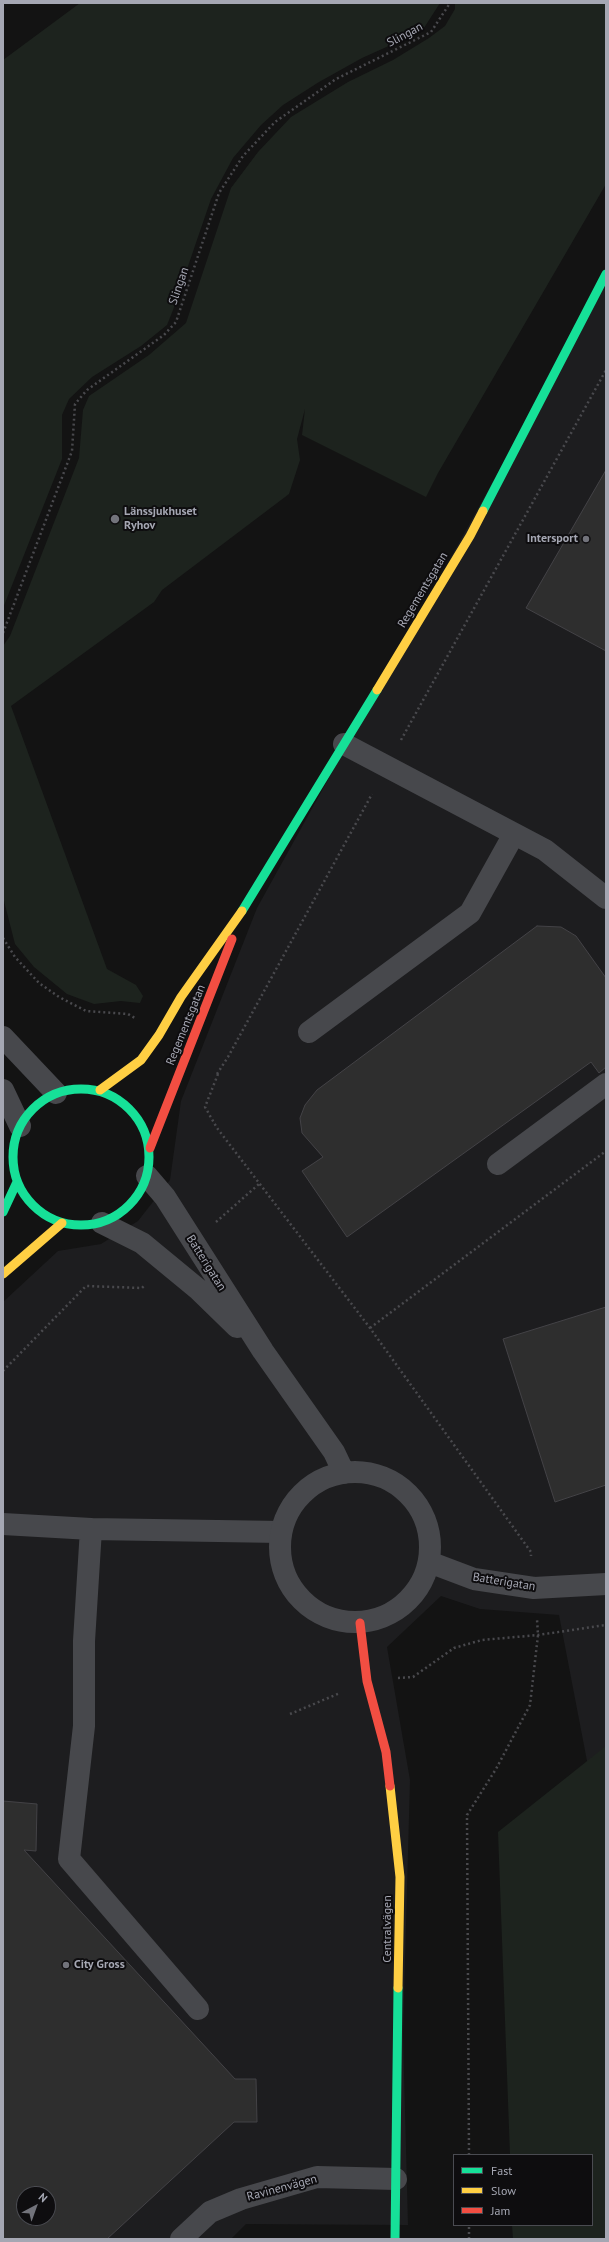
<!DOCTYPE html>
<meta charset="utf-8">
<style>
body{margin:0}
#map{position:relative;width:609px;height:2242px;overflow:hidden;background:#131313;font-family:"PT Sans",sans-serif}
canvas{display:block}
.frame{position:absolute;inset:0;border:4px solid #a5a7b3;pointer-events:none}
.legend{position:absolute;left:453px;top:2154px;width:140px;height:72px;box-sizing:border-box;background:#0e0d0f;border:1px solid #4a4b51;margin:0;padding:5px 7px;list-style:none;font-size:12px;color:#a5a7b3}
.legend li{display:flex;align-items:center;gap:8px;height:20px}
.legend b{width:20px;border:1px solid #4a4b51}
.north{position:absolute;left:16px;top:2186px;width:40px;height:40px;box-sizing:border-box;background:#0e0d0f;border:1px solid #4a4b51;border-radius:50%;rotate:41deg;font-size:11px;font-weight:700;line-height:16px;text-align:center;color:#a5a7b3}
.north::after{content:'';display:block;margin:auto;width:14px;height:18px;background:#72737b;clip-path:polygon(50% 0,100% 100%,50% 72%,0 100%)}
</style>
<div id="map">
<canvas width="609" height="2242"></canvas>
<div class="frame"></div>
<ul class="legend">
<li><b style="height:5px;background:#16e098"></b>Fast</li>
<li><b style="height:5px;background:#ffcf43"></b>Slow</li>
<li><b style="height:5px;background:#f24e42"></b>Jam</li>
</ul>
<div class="north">N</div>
</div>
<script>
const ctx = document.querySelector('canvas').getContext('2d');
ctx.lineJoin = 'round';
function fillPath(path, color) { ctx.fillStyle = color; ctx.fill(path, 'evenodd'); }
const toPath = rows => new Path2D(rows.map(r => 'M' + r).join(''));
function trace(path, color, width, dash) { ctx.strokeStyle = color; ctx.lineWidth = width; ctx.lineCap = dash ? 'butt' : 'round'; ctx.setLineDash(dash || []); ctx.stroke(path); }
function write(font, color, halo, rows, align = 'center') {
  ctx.font = font + ' "PT Sans",sans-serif'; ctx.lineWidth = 4; ctx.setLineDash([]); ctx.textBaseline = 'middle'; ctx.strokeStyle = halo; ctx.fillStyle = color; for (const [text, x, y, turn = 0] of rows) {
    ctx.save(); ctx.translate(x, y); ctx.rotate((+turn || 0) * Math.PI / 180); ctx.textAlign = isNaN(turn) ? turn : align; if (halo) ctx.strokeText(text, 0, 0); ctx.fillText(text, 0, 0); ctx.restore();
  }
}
const built = toPath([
 [606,277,606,1860,559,1615,480,1609,441,1596,387,1647,410,1780,403,2034,408,2225,246,2224,231,2239,3,2239,3,1302,58,1251,101,1244,138,1221,170,1180,181,1101,257,908],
 [24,2194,48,2194,48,2218,24,2218]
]);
const green = toPath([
 [80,3,440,3,422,31,362,58,319,82,283,105,261,125,233,158,211,199,173,310,167,325,141,346,92,377,69,399,62,415,62,459,3,608,3,60],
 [455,3,606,3,606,184,438,473,426,497,302,435,305,409,297,439,300,460,289,494,162,590,154,602,11,706,107,969,136,985,143,996,140,1003,121,1001,94,1004,67,994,34,967,15,944,3,897,3,646,10,636,79,458,83,410,89,396,149,355,186,323,231,188,258,152,291,117,348,82,393,60,429,38,445,26,455,9],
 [606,1746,606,2239,513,2239,512,2225,592,2225,592,2155,510,2155,498,1832]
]);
const building = toPath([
 [606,470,606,651,526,608,606,470],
 [537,926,561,927,576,936,606,978,606,1067,599,1073,591,1062,347,1237,302,1171,323,1157,302,1133,300,1118,305,1105,317,1090,537,926],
 [606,1307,606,1485,555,1502,503,1339,606,1307],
 [3,1801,37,1804,36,1851,24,1850,235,2079,256,2079,257,2122,234,2122,107,2239,3,2239,3,1801],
 [24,2194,48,2194,48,2218,24,2218,24,2194]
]);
const path = toPath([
 [3,633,72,451,75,404,87,390,164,335,176,322,219,193,243,156,275,122,336,79,431,32,450,3],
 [401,740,606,370],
 [3,938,15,957,39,983,59,997,86,1011,128,1014,135,1018],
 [217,1074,228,1057,372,794],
 [218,1074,205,1107,217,1128,370,1328,531,1552,531,1556],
 [216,1222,259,1184],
 [370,1328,606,1151],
 [3,1371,86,1286,142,1288,145,1285],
 [398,1678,413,1677,454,1648,482,1640,538,1635,606,1625],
 [290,1714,340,1693],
 [469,2155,467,1815,496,1769,530,1705,538,1635,537,1619],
 [469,2239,469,2225]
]);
const lane = toPath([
 [344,744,545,850,606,898],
 [309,1032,470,913,514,834],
 [498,1164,606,1084],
 [3,1524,91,1529,281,1532],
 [91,1529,84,1641,84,1726,69,1859,198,2009]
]);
const street = toPath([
 [3,1037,56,1093],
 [3,1090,20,1126],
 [147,1176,165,1197,263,1351,334,1452,344,1473],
 [102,1223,142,1243,199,1290,237,1327],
 '280 1547a75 75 0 1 1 150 0a75 75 0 1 1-150 0Z',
 [429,1562,474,1579,534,1588,606,1584],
 [181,2239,210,2212,241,2199,317,2177,396,2179]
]);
const fast = toPath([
 [483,511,606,274],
 [242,911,377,690],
 '13 1157a68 68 0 1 1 136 0a68 68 0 1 1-136 0Z',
 [3,1212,17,1182],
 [395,2239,398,1988]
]);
const slow = toPath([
 [377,690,470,536,483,511],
 [100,1090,141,1060,159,1035,181,997,242,911],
 [3,1274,62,1223],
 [390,1786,400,1877,398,1988]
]);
const jam = toPath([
 [150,1148,232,939],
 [360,1623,367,1681,386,1752,390,1786]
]);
const markers = [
 [115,519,5,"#72737b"],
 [586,539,4,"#72737b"],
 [66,1965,4,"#72737b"]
];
const streetNames = [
 ["Slingan",405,35,-28],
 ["Slingan",179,286,-71],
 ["Regementsgatan",423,590,-59],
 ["Regementsgatan",186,1025,-68],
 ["Batterigatan",206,1263,58],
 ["Batterigatan",504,1582,9],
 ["Centralvägen",388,1929,-90],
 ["Ravinenvägen",282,2188,-15]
];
const poiNames = [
 ["Länssjukhuset",124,512],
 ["Ryhov",124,526],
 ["Intersport",578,539,"right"],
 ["City Gross",74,1965]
];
fillPath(built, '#1d1d1f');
fillPath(green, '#1d231e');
fillPath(building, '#2e2e2e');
trace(building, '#434246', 1);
trace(path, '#49494d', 2.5, [2, 3]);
trace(lane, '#47484c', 22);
trace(street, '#47484c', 22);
trace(fast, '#16e098', 9);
trace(slow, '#ffcf43', 9);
trace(jam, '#f24e42', 9);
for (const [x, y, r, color] of markers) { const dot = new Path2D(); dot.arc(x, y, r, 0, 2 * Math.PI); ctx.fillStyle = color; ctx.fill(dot); trace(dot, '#0e0d0f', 1.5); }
write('12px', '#a5a7b3', '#0e0d0f', streetNames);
write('bold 12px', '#a5a7b3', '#0e0d0f', poiNames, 'left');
</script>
